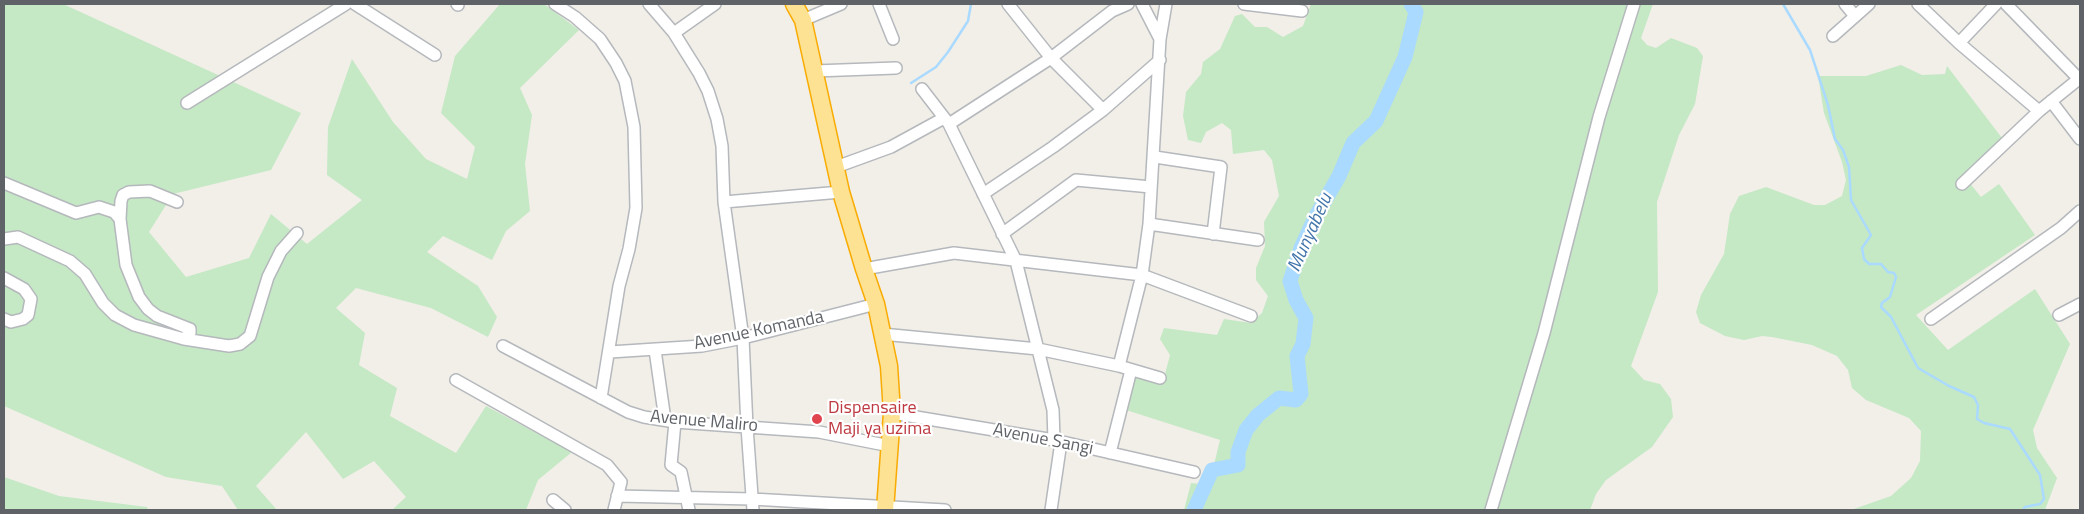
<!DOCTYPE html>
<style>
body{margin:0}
#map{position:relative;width:2084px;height:514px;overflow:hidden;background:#f1efe8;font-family:"Titillium Web",sans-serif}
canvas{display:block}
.frame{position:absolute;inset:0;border:5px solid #5f6368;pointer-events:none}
</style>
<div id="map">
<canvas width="2084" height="514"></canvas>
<div class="frame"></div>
</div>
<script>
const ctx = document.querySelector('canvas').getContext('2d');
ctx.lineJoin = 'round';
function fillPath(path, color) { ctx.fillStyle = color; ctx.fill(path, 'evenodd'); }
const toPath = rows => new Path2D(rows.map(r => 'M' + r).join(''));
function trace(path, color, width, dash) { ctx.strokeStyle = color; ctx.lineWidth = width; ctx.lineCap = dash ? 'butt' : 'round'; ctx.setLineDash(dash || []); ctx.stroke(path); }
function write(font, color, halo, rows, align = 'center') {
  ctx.font = font + ' "Titillium Web",sans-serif'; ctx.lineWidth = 4.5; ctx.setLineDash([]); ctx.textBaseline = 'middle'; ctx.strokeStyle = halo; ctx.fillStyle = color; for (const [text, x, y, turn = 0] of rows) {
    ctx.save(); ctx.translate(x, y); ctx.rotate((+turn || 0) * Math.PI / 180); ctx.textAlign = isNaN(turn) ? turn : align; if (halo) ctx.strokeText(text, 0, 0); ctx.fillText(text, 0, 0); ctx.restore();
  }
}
const green = toPath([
 [4,4,63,4,301,113,271,170,173,194,149,232,186,277,249,258,271,214,307,244,362,200,327,175,328,127,352,59,393,122,426,159,467,179,475,147,441,113,455,56,500,4,544,4,579,30,520,88,532,115,525,164,530,211,506,231,492,260,443,236,427,252,478,286,497,317,488,337,431,308,356,288,336,308,365,333,359,365,397,388,390,416,456,453,486,406,572,452,538,480,526,510,392,510,406,497,374,461,343,479,306,432,256,486,277,510,238,510,222,486,166,477,4,406],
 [1311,4,1653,4,1641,38,1647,45,1656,48,1671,38,1697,48,1703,56,1695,104,1679,135,1657,202,1658,292,1631,366,1644,380,1660,384,1671,399,1673,417,1652,447,1606,480,1596,494,1590,510,1184,510,1191,483,1209,485,1220,440,1126,410,1135,376,1163,382,1170,355,1160,339,1164,328,1217,335,1224,319,1251,323,1262,313,1268,296,1256,280,1256,268,1265,246,1264,222,1279,196,1272,160,1264,150,1233,154,1231,130,1222,123,1206,132,1201,143,1188,140,1183,116,1186,92,1201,74,1203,62,1220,49,1235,16,1242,14,1255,27,1267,27,1283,37,1303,26],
 [1901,65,1922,75,1945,74,1947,66,2002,138,1964,176,1981,197,1999,184,2035,235,1916,315,1948,350,2035,289,2070,344,2033,430,2037,448,2057,478,2045,510,1851,510,1891,496,1911,478,1920,461,1921,431,1909,418,1866,400,1852,388,1848,370,1837,356,1812,345,1772,337,1762,336,1744,340,1725,336,1700,323,1696,312,1701,295,1724,254,1730,214,1739,196,1766,187,1814,205,1825,205,1842,196,1846,180,1842,162,1824,113,1818,76,1866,76],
 [4,477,59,496,147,507,148,510,4,510]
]);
const stream = toPath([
 [1783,4,1810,50,1828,105,1835,139,1843,150,1849,167,1851,200,1871,235,1862,248,1864,259,1869,264,1881,264,1888,272,1894,273,1896,277,1890,297,1882,303,1881,307,1891,317,1918,368,1949,386,1974,397,1978,405,1977,419,1984,423,2010,429,2040,475,2044,499,2040,504,2025,507,2023,510],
 [911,83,936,67,948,52,968,21,971,4]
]);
const river = toPath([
 [1194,510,1212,470,1238,465,1238,452,1246,430,1258,415,1279,398,1296,400,1301,394,1297,356,1303,344,1306,318,1296,300,1290,281,1301,248,1316,216,1339,176,1353,143,1376,121,1405,57,1416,12,1411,4]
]);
const minor = toPath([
 [355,4,435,55],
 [457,4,458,5],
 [555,4,575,17,600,39,616,63,625,81,634,127,636,208,629,249,619,286,601,398],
 [649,4,674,33,699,73,708,91,717,119,722,146,724,202,743,338,747,427,753,510],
 [879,4,893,39],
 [1008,4,1051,58,1103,110],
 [1142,4,1160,39],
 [1244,4,1302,11],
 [1845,4,1855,16],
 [1918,4,1959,43,2039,111],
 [2006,4,2079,79],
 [803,20,841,4],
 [674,33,715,4],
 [1833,36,1869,4],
 [1959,43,1996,4],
 [815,71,896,68],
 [922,89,949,124,1016,261,1053,410,1054,440],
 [2051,101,2080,139],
 [187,103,346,4],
 [949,124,1051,58,1112,11,1128,4],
 [1155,157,1221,167,1213,234],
 [836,167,891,147,944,118],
 [4,183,76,213,99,207,114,212,120,219,126,265,139,297,148,309,157,316,190,329,190,333,184,339],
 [1962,184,2039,111,2080,78],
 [983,194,1053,147,1103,110,1160,60],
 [724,202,841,192],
 [120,219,121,201,123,195,129,192,150,191,177,202],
 [1149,224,1258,240],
 [1002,234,1076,180,1151,187],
 [4,239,18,237,70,261,85,274,103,303,115,315,134,325,184,339,229,346,240,344,250,336,268,277,281,251,297,233],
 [864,269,954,253,1142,275,1251,316],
 [4,278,24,289,31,299,28,315,23,319,11,322,4,319],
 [2059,315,2080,304],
 [1931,319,2061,228,2080,211],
 [882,334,1038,349,1119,366,1160,378],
 [503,346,628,412,644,417,675,422,819,432,890,446],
 [655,350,665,420],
 [610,352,702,346,743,338,876,304],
 [1119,366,1142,275,1149,224,1160,39,1166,4],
 [456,380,607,465,621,482,614,510],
 [892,413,1054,440,1194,472],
 [675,422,671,465,681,472,689,510],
 [1110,453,1131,370],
 [617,496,752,499,945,510],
 [553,500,565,510],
 [1051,510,1061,442],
 [1491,510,1544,333,1599,117,1634,4]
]);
const highway = toPath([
 [794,4,803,20,841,192,864,269,876,304,889,366,892,413,885,510]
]);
const markers = [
 [817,419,6,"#e0444e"]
];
const streetNames = [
 ["Avenue Komanda",759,331,-12],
 ["Avenue Maliro",704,422,5],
 ["Avenue Sangi",1043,440,11]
];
const healthNames = [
 ["Dispensaire",828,409],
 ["Maji ya uzima",828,430]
];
const waterNames = [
 ["Munyabelu",1311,233,-66]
];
fillPath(green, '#c5e8c5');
trace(stream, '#aadaff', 2.5);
trace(river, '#aadaff', 15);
trace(minor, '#b5b8bc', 14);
trace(highway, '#f9ab00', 19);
trace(minor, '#fff', 11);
trace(highway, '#fde293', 16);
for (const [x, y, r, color] of markers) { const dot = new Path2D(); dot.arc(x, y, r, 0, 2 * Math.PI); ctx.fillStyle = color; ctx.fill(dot); trace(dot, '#fff', 2); }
write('18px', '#5f6368', '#fff', streetNames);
write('18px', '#be3a42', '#fff', healthNames, 'left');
write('italic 19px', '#4174aa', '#fff', waterNames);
</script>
